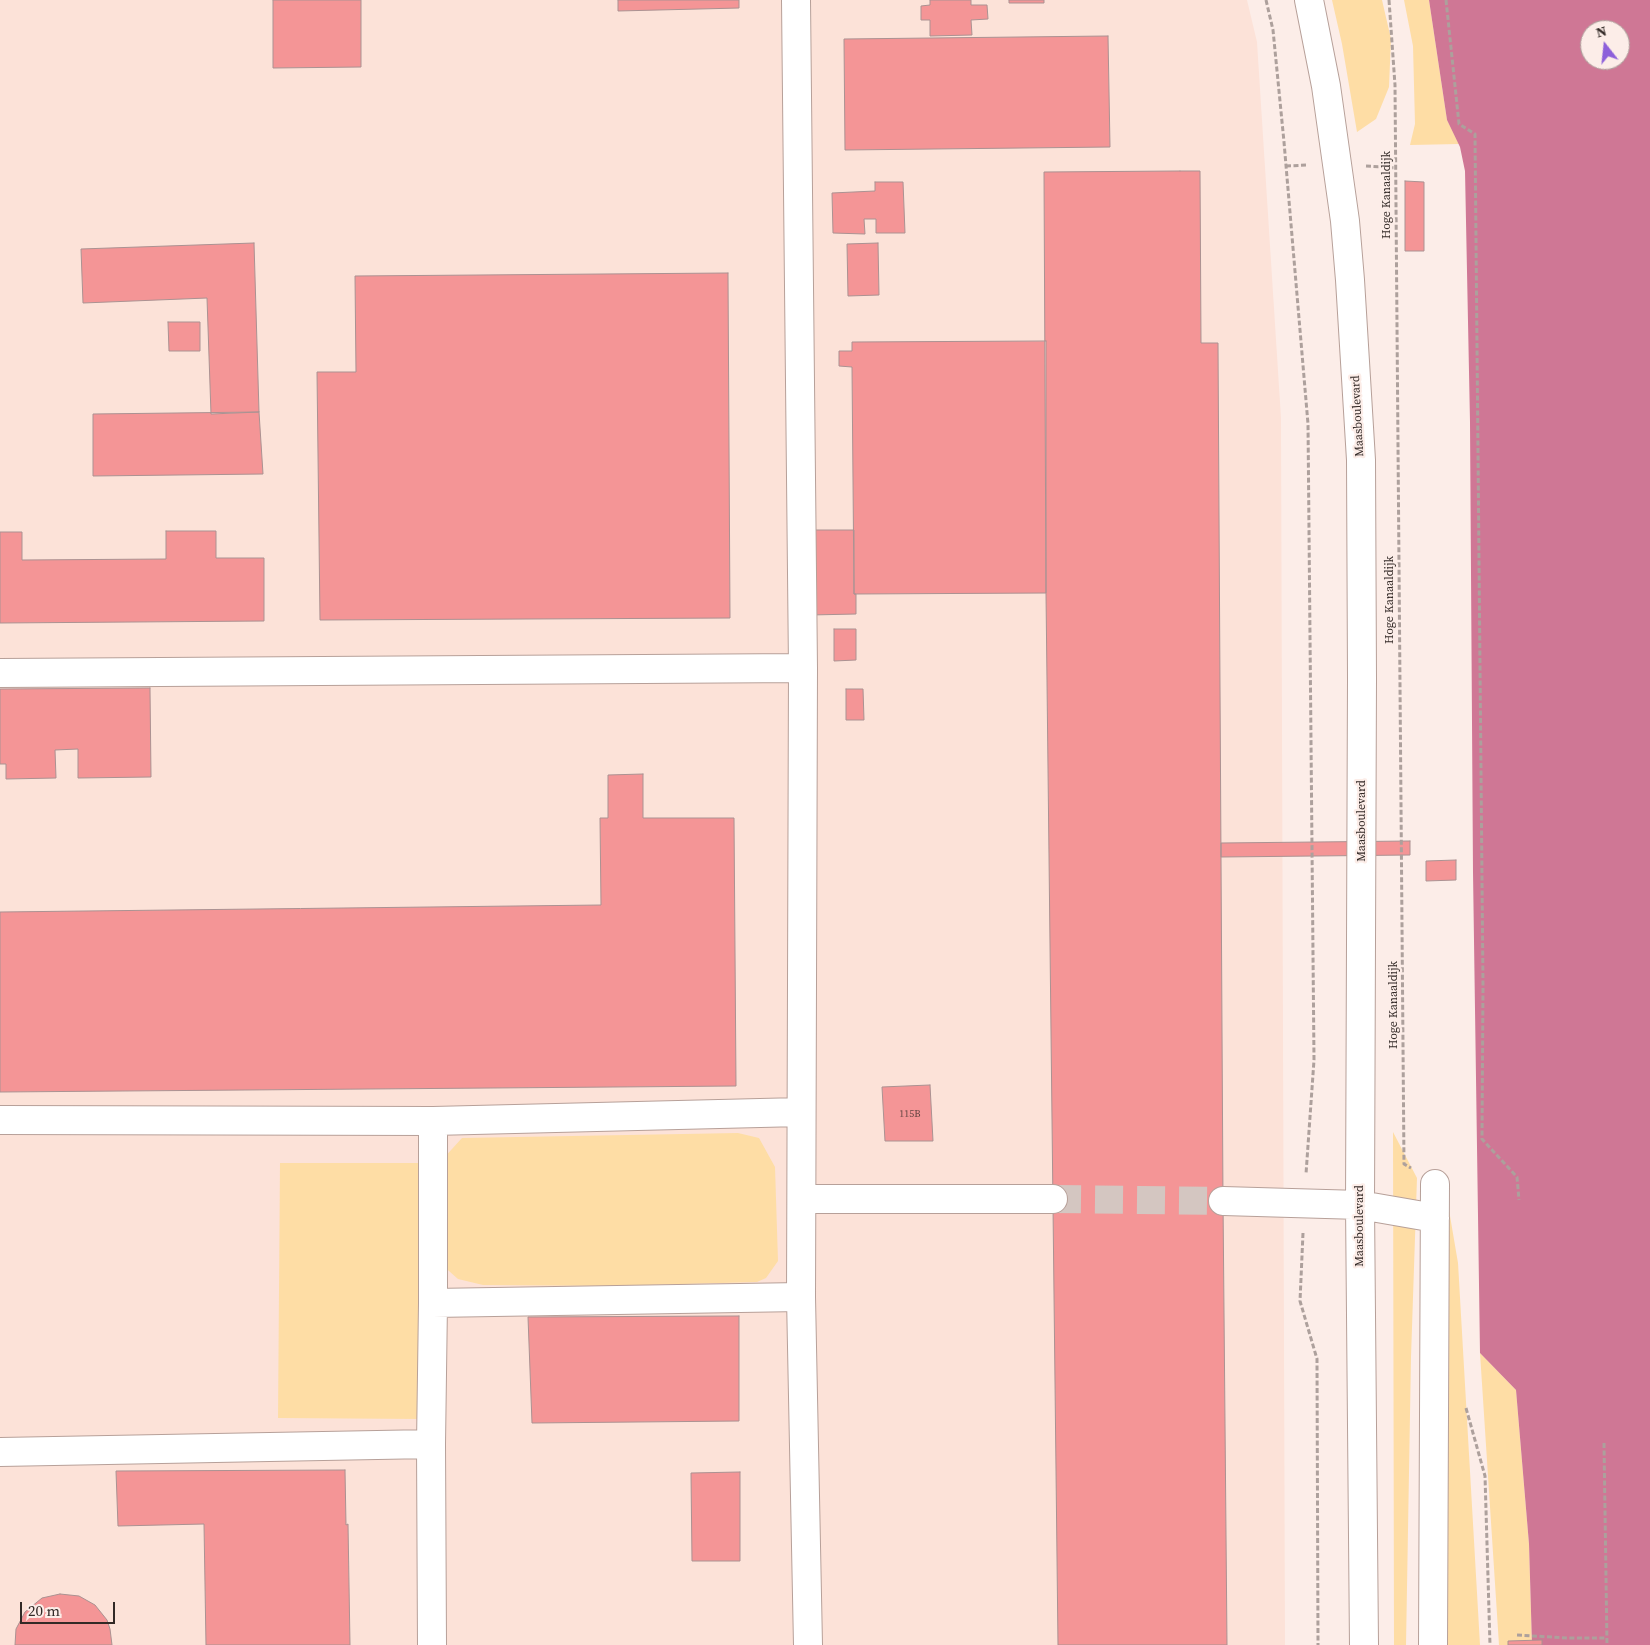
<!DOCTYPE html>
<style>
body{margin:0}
#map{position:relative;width:1650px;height:1645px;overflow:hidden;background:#fcede8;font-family:"Source Serif 4",serif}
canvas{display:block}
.north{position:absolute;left:1580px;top:20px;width:50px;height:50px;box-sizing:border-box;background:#fcede8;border:1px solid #ab9f9a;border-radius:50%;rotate:344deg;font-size:14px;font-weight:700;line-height:20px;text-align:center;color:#322926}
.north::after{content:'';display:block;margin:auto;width:18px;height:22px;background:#8d60da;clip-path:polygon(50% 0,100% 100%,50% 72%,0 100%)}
.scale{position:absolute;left:20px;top:1602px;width:95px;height:22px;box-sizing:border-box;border:2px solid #322926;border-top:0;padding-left:6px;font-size:15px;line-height:18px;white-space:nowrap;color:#322926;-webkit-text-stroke:4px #fcede8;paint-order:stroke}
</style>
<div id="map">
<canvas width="1650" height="1645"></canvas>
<div class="north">N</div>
<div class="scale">20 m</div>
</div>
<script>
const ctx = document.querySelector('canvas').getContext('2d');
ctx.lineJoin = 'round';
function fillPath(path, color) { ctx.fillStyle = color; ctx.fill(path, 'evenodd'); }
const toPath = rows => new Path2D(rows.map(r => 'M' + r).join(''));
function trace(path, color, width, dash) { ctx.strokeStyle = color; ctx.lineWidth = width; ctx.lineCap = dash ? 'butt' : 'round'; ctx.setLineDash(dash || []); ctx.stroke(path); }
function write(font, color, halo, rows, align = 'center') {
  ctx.font = font + ' "Source Serif 4",serif'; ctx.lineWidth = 4.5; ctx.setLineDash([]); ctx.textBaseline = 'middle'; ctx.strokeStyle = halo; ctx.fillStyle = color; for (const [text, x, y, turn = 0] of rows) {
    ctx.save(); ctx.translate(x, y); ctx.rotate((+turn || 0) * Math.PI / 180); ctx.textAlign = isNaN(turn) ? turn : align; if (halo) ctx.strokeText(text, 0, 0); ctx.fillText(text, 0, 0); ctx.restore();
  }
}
const built = toPath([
 [0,0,1247,0,1257,42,1281,418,1285,1645,0,1645]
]);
const green = toPath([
 [1332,0,1382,0,1391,39,1389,87,1376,119,1357,132,1342,44],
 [1404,0,1429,0,1447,120,1459,144,1410,145,1415,124,1413,46],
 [1393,1132,1417,1178,1411,1357,1406,1645,1394,1645],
 [738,1133,759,1138,775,1167,778,1261,766,1278,757,1282,612,1286,483,1285,458,1279,440,1263,442,1160,462,1138],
 [280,1163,422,1163,421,1419,278,1418],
 [1446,1201,1449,1210,1458,1263,1480,1645,1446,1645],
 [1480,1353,1516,1390,1529,1544,1532,1645,1499,1645]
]);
const water = toPath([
 [1429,0,1650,0,1650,1645,1532,1645,1529,1544,1516,1390,1480,1353,1473,872,1470,422,1465,171,1460,147,1447,120],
 [1590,30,1620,30,1620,60,1590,60]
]);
const building = toPath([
 [273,0,361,0,361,67,273,68,273,0],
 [618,0,739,0,739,8,618,11,618,0],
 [930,0,971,0,971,5,987,5,988,19,971,20,972,35,930,36,930,20,921,20,921,6,930,5,930,0],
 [1009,0,1044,0,1044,3,1009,3,1009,0],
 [1108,36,1110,147,845,150,844,39,1108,36],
 [1180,171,1200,171,1201,343,1218,343,1223,1201,1227,1645,1058,1645,1046,593,1044,172,1180,171],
 [1405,181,1424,182,1424,251,1405,251,1405,181],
 [875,182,903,182,905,233,876,233,876,219,864,219,865,234,833,233,832,193,875,191,875,182],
 [254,243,259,412,211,414,207,298,83,303,81,249,254,243],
 [878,243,879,295,848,296,847,244,878,243],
 [728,273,730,618,320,620,317,372,356,372,355,276,728,273],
 [168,322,200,322,200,351,169,351,168,322],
 [1046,341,1046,593,854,594,852,367,839,366,839,351,852,351,852,342,1046,341],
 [259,412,263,474,93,476,93,414,259,412],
 [815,530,854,530,854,594,856,594,856,614,810,615,815,530],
 [166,531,216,531,216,558,264,558,264,621,0,623,0,532,22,532,22,560,166,559,166,531],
 [834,629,856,629,856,660,834,661,834,629],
 [150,688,151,777,78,778,78,749,55,750,56,778,6,779,6,764,0,764,0,689,150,688],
 [846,689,863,689,864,720,846,720,846,689],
 [643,774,643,818,734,818,736,1086,0,1092,0,912,601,905,600,818,608,818,608,775,643,774],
 [1410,841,1410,855,1221,857,1221,843,1410,841],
 [1456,860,1456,880,1426,881,1426,861,1456,860],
 [930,1085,933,1141,885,1141,882,1087,930,1085],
 [739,1316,739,1421,532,1423,528,1317,739,1316],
 [345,1470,346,1525,348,1524,350,1645,206,1645,204,1524,118,1526,116,1471,345,1470],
 [740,1472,740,1561,692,1561,691,1473,740,1472],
 [60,1594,79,1596,95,1605,107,1620,110,1629,112,1645,15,1645,16,1629,25,1612,42,1598,60,1594],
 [1542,1640,1542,1645,1508,1645,1508,1641,1542,1640]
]);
const minorTunnel = toPath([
 [1053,1199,1223,1201]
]);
const path = toPath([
 [1266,0,1273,30,1284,142,1308,424,1314,1060,1306,1174],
 [1389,0,1395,85,1404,1164,1411,1168],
 [1446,0,1459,124,1475,134,1483,985,1482,1139,1517,1177,1519,1200],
 [1286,166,1308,165],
 [1366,166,1396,168],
 [1303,1233,1300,1301,1317,1359,1318,1645],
 [1466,1408,1485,1476,1490,1645],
 [1604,1443,1607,1645],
 [1517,1635,1567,1638,1607,1638]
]);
const minor = toPath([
 [796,0,803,668,801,1297,808,1645],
 [1309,0,1326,86,1345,221,1350,280,1361,460,1362,679,1360,1205,1364,1645],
 [0,673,803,668],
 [0,1120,433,1121,801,1112],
 [802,1199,1053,1199],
 [1223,1201,1360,1205,1435,1218],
 [433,1303,801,1297],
 [0,1452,431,1444],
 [432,1645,431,1444,433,1303,433,1121],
 [1433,1645,1435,1184]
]);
const numberNames = [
 ["115B",910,1114]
];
const streetNames = [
 ["Hoge Kanaaldijk",1387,195,-90],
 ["Maasboulevard",1358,416,-93],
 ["Hoge Kanaaldijk",1390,600,-90],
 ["Maasboulevard",1362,821,-90],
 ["Hoge Kanaaldijk",1394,1005,-90],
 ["Maasboulevard",1360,1226,-90]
];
fillPath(built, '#fce2d8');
fillPath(green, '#fedda5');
fillPath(water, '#cf7795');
fillPath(building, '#f49596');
trace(building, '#ab9292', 1);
trace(minorTunnel, '#d4c6c1', 28, [28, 14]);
trace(minor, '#b7a099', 30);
trace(path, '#ada09c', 3, [5, 2.5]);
trace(minor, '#fff', 28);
write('10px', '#624442', null, numberNames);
write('12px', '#322926', '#fcede8', streetNames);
</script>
